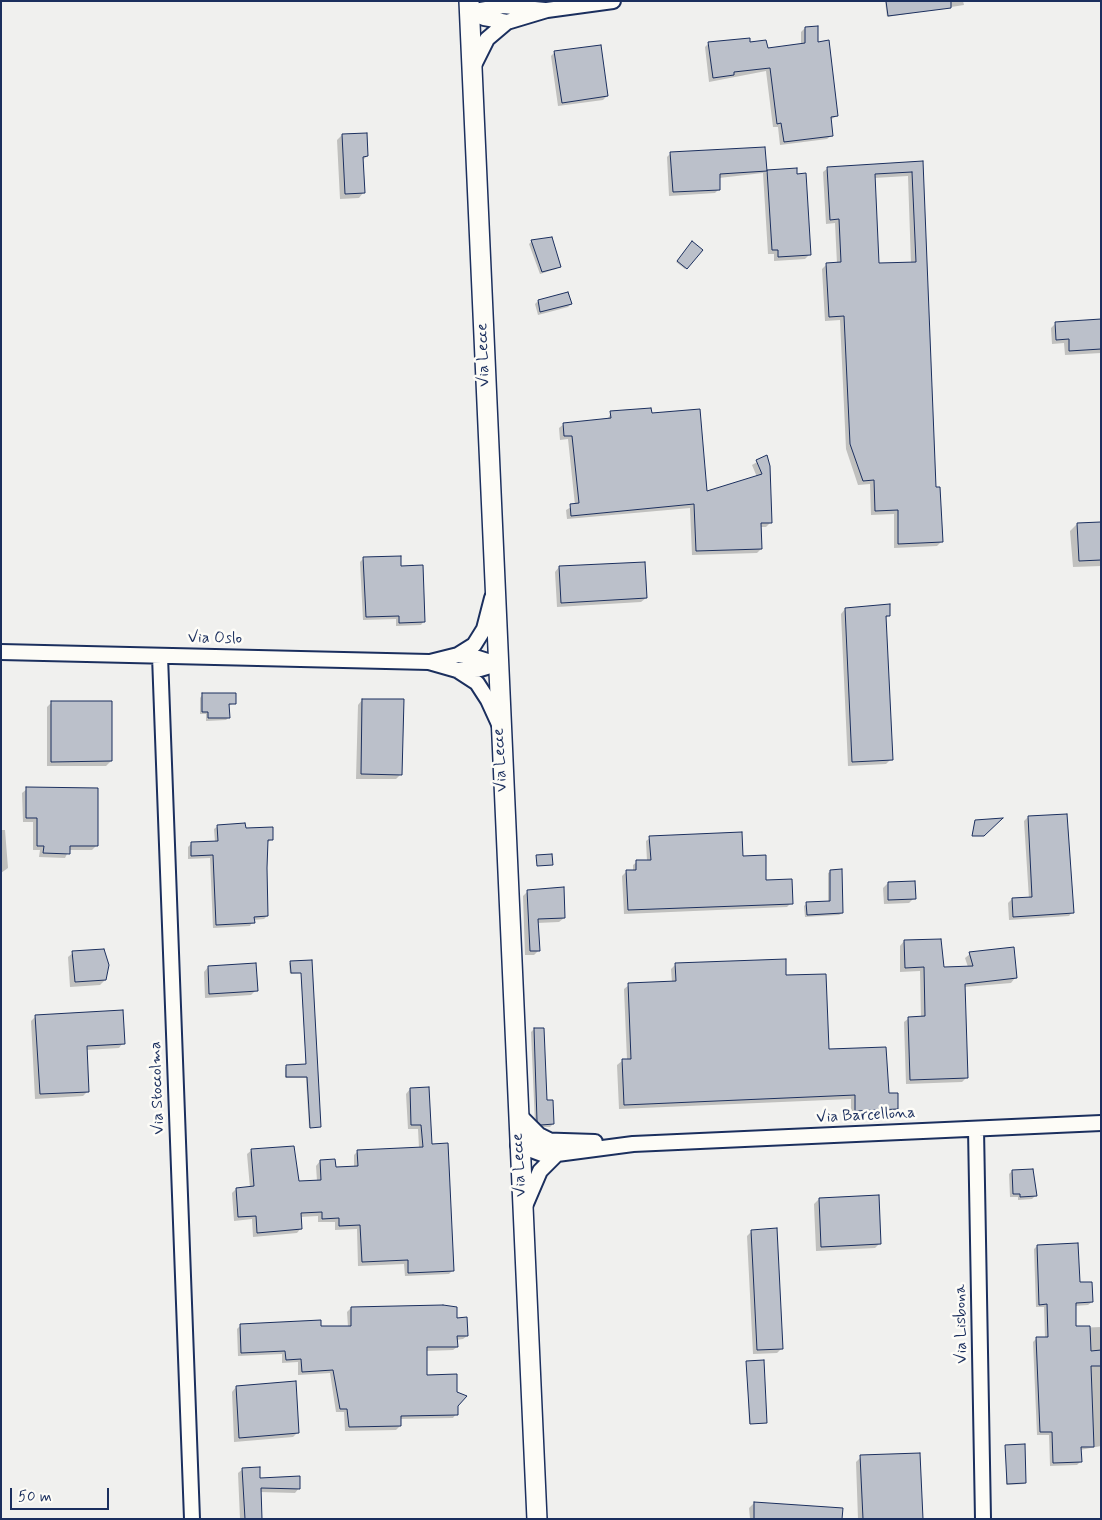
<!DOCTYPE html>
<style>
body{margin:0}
#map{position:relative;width:1102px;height:1520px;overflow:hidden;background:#f0f0ee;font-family:Mynerve,sans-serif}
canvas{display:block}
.frame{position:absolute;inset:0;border:2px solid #1b2f5e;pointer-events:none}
.scale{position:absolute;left:10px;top:1488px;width:99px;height:22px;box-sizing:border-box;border:2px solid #1b2f5e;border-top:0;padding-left:6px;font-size:15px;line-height:18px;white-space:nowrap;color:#1b2f5e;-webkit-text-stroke:4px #fdfcf7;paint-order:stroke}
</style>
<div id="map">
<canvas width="1102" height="1520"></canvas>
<div class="frame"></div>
<div class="scale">50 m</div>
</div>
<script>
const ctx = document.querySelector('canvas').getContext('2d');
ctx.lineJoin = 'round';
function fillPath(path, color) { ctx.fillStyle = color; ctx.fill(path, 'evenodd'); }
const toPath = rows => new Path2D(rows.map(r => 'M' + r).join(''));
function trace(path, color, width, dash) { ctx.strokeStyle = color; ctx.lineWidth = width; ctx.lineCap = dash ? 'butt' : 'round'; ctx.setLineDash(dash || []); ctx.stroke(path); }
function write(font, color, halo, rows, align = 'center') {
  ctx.font = font + ' Mynerve,sans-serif'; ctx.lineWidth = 5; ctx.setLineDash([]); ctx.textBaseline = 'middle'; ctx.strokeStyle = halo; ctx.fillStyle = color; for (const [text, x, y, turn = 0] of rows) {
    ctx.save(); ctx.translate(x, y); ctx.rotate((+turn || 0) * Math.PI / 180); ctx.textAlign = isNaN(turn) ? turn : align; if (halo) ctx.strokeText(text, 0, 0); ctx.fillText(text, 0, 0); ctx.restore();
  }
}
const shadow = toPath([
 [885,1,963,1,964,5,887,17],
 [805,28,817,43,837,116,830,120,832,135,827,139,780,145,778,127,773,127,766,71,709,82,705,47,709,43,749,43,767,49,801,45,801,32],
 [555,52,607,96,603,100,558,106,551,56],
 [342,135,367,156,362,161,363,193,359,198,340,199,337,140],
 [764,148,766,173,768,171,809,255,805,259,774,261,774,254,768,254,763,173,719,178,719,189,715,193,669,196,667,157,671,153],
 [922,162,934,488,941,542,937,546,894,548,894,514,871,515,870,484,858,485,846,449,840,320,825,321,822,269,827,264,837,264,835,223,826,224,823,172,828,168],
 [908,176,911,264,877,265,874,178],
 [532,241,559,266,556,269,540,274,529,244],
 [692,243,701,250,685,269,676,262],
 [538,301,571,304,568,307,538,315,535,304],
 [1101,320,1101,353,1065,355,1064,343,1052,344,1051,328,1056,323],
 [611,413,651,415,706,492,757,477,752,465,766,457,770,523,766,527,760,527,761,549,757,553,692,555,690,508,567,519,566,510,575,505,568,439,560,440,559,428,564,424,607,420],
 [1101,523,1101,566,1073,567,1070,531,1077,524],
 [364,558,424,621,421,625,396,626,396,619,363,620,360,562],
 [559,567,646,598,641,602,557,607,555,572],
 [845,609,889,615,885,619,891,759,886,764,848,766,841,614],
 [202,695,235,703,228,706,229,717,226,720,206,721,206,714,200,714,200,698],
 [362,700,401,774,396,779,356,779,358,705],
 [52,702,111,761,106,766,47,766,47,707],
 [27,789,96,846,92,850,69,850,65,858,39,857,40,850,33,850,33,822,23,822,22,793],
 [1028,817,1072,912,1069,916,1009,920,1008,903,1012,899,1029,899,1024,821],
 [218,826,244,829,272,839,267,843,267,916,264,919,253,920,250,926,213,928,210,858,188,859,188,847,192,843,215,842,214,829],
 [1,830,5,830,8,868,1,873],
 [650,838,742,857,765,881,791,903,787,907,624,914,622,876,626,872,633,871,633,865,637,862,647,861,646,841],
 [831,871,842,913,839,915,805,917,804,906,807,903,828,902,828,873],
 [888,883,914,898,909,903,884,904,883,888],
 [528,891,564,918,559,922,537,923,539,950,534,955,525,955,523,896],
 [904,941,942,969,968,967,965,958,970,954,1015,978,1011,983,964,987,967,1077,962,1082,906,1084,904,1022,909,1018,921,1018,920,971,900,972,900,946],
 [73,953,105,980,100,985,70,987,68,957],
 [311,961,320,1127,309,1128,306,1078,285,1078,285,1067,306,1065,301,973,290,974,289,963],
 [676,964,785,976,828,1051,888,1094,897,1108,892,1113,851,1115,851,1099,619,1109,617,1065,622,1061,627,1060,624,989,629,985,672,983,671,969],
 [208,967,256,990,251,995,205,998,204,972],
 [36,1016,123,1043,119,1048,86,1050,88,1091,83,1096,35,1099,31,1021],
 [534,1029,546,1101,553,1124,550,1127,538,1127,535,1124,531,1032],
 [410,1089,431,1145,453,1270,449,1274,405,1276,404,1264,358,1266,357,1229,335,1230,335,1222,318,1222,318,1216,300,1217,301,1228,297,1233,253,1237,252,1219,234,1221,232,1193,236,1189,250,1188,247,1154,252,1150,298,1182,317,1181,316,1166,320,1161,334,1168,354,1167,354,1155,358,1151,419,1148,418,1129,408,1129,406,1094],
 [1012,1171,1035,1196,1032,1199,1018,1200,1018,1197,1010,1197,1009,1174],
 [819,1199,880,1243,875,1248,816,1251,814,1204],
 [752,1231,782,1348,777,1353,753,1354,747,1236],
 [1037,1246,1078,1284,1092,1302,1088,1305,1074,1306,1075,1328,1101,1327,1101,1446,1080,1450,1080,1462,1077,1465,1050,1466,1049,1435,1037,1435,1033,1342,1037,1338,1045,1338,1044,1307,1036,1307,1034,1249],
 [351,1308,456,1319,467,1336,463,1339,456,1340,457,1347,453,1350,426,1351,425,1376,456,1414,453,1418,400,1419,400,1426,396,1430,345,1431,344,1412,336,1412,330,1373,298,1375,298,1362,282,1363,282,1354,238,1356,237,1329,241,1325,348,1327,347,1312],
 [747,1362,766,1422,765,1423,749,1424],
 [236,1387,298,1432,293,1437,234,1442,232,1392],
 [1006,1447,1025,1483,1024,1484,1006,1485],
 [861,1457,922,1519,858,1519,856,1462],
 [243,1469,259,1479,299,1488,295,1493,259,1492,261,1519,240,1519,238,1473],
 [754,1503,841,1519,750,1519,749,1508]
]);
const building = toPath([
 [886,1,951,1,951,8,888,16,886,1],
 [818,26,818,42,829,40,838,116,831,117,833,136,784,142,781,123,777,124,770,68,734,72,734,75,713,78,708,42,750,38,750,42,766,40,768,48,805,43,805,27,818,26],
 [601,45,608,96,562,103,554,51,601,45],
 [367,133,368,156,363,157,365,193,345,194,342,134,367,133],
 [765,147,767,171,720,174,720,190,673,192,670,152,765,147],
 [923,161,936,487,940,487,943,542,898,544,898,510,875,511,874,480,863,481,850,444,844,316,829,317,826,263,841,262,839,219,830,220,827,167,923,161],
 [912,172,916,262,879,263,875,174,912,172],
 [797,168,797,174,806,173,811,255,778,257,778,250,772,250,767,170,797,168],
 [552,237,561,267,542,272,531,240,552,237],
 [692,241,703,250,687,269,677,261,692,241],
 [568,292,572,304,540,312,538,300,568,292],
 [1101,319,1101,349,1069,351,1069,339,1056,340,1055,322,1101,319],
 [651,408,652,413,700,409,707,491,762,474,756,460,767,455,770,466,772,523,761,523,762,549,696,551,694,504,571,516,570,504,579,503,572,436,564,436,563,423,611,418,610,411,651,408],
 [1101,522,1101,560,1079,561,1077,523,1101,522],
 [401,556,401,566,423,565,425,622,399,623,399,616,366,617,363,557,401,556],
 [645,562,647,598,561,603,559,566,645,562],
 [890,604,890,616,886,616,893,760,852,762,845,608,890,604],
 [202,693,236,693,236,704,229,704,230,718,208,718,208,712,202,712,202,693],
 [362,699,404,699,402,775,361,774,362,699],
 [51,701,112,701,112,761,51,762,51,701],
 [26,787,98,788,98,846,70,846,70,854,43,853,44,846,37,846,37,818,26,818,26,787],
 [1067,814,1074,913,1013,917,1012,898,1032,897,1028,816,1067,814],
 [1003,818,984,836,972,836,975,820,1003,818],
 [245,823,246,828,273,827,273,840,268,840,267,868,268,916,254,917,255,923,216,925,213,855,191,856,191,842,218,841,217,825,245,823],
 [742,832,743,856,766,855,766,880,792,879,793,904,628,910,626,870,636,870,636,860,651,860,649,836,742,832],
 [552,854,553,865,537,866,536,855,552,854],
 [842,869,843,913,807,915,806,902,830,901,830,870,842,869],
 [915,881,916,899,888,900,888,882,915,881],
 [564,887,565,918,538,919,540,951,530,951,527,890,564,887],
 [941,939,944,967,973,966,969,952,1014,947,1017,978,965,984,968,1078,910,1080,908,1017,925,1016,924,967,905,968,904,940,941,939],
 [104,949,109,965,106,980,75,982,72,951,104,949],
 [786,959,786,975,826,974,829,1049,886,1047,889,1093,898,1093,898,1109,855,1111,855,1095,624,1105,622,1059,631,1059,628,983,676,981,675,963,786,959],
 [312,960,321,1127,310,1128,307,1077,286,1077,286,1065,306,1064,301,973,291,973,290,961,312,960],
 [256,963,258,991,209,994,208,966,256,963],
 [123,1010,125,1044,87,1046,89,1092,40,1094,35,1015,123,1010],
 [534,1028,544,1028,547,1100,553,1100,554,1124,541,1125,537,1121,534,1028],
 [429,1087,432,1144,448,1143,454,1271,408,1273,408,1260,362,1262,360,1225,339,1226,339,1218,322,1219,322,1212,301,1213,302,1229,257,1233,256,1216,238,1217,236,1188,254,1186,251,1149,294,1146,299,1181,321,1180,320,1160,335,1159,336,1167,358,1166,357,1150,423,1147,421,1125,411,1125,410,1088,429,1087],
 [1033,1169,1037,1196,1020,1197,1020,1194,1013,1194,1012,1170,1033,1169],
 [879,1195,881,1244,821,1247,819,1198,879,1195],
 [777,1228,783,1349,757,1350,751,1230,777,1228],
 [1078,1243,1080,1282,1092,1282,1093,1302,1076,1303,1076,1326,1090,1326,1091,1351,1101,1350,1101,1366,1091,1366,1094,1447,1081,1447,1082,1462,1053,1463,1052,1432,1040,1432,1036,1337,1048,1337,1047,1304,1039,1305,1037,1245,1078,1243],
 [443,1305,457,1307,457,1318,467,1317,468,1336,457,1336,458,1347,427,1347,427,1375,457,1374,457,1392,467,1396,458,1406,458,1415,401,1416,401,1426,349,1427,347,1409,340,1409,333,1370,302,1372,301,1359,286,1360,285,1351,241,1353,240,1324,321,1320,321,1326,351,1326,351,1307,443,1305],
 [764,1360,767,1423,750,1424,746,1361,764,1360],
 [296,1381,299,1433,239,1438,236,1386,296,1381],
 [1025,1444,1026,1483,1007,1484,1005,1445,1025,1444],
 [920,1453,923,1519,863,1519,860,1455,920,1453],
 [260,1467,260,1478,300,1476,300,1489,261,1488,262,1519,245,1519,242,1468,260,1467],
 [754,1502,843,1508,842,1519,754,1519,754,1502]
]);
const minor = toPath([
 [469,12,484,18,507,22,547,10,613,1],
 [469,12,503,6,545,10],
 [473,67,487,39,507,22],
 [1,652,429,662,457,670,477,683,488,700,499,724],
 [458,655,478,658,497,664],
 [160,656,192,1519],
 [430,662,458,655,474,645,484,629,492,598],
 [457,670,480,669,497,664],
 [517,1113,539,1135,549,1140],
 [976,1129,983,1519],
 [518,1145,542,1154,557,1154,633,1144,1101,1123],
 [518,1145,533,1140,595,1142],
 [525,1206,540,1171,557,1154]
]);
const secondary = toPath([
 [469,1,537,1519]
]);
const streetNames = [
 ["Via Lecce",484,355,-92],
 ["Via Oslo",215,639,1],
 ["Via Lecce",501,760,-93],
 ["Via Stoccolma",158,1088,-92],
 ["Via Barcellona",866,1116,-3],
 ["Via Lecce",520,1165,-93],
 ["Via Lisbona",962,1324,-91]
];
fillPath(shadow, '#0003');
fillPath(building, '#bbc0ca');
trace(building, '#1b2f5e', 1);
trace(minor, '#1b2f5e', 18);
trace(secondary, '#1b2f5e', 22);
trace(minor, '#fdfcf7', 14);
trace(secondary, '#fdfcf7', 19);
write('16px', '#1b2f5e', '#fdfcf7', streetNames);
</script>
